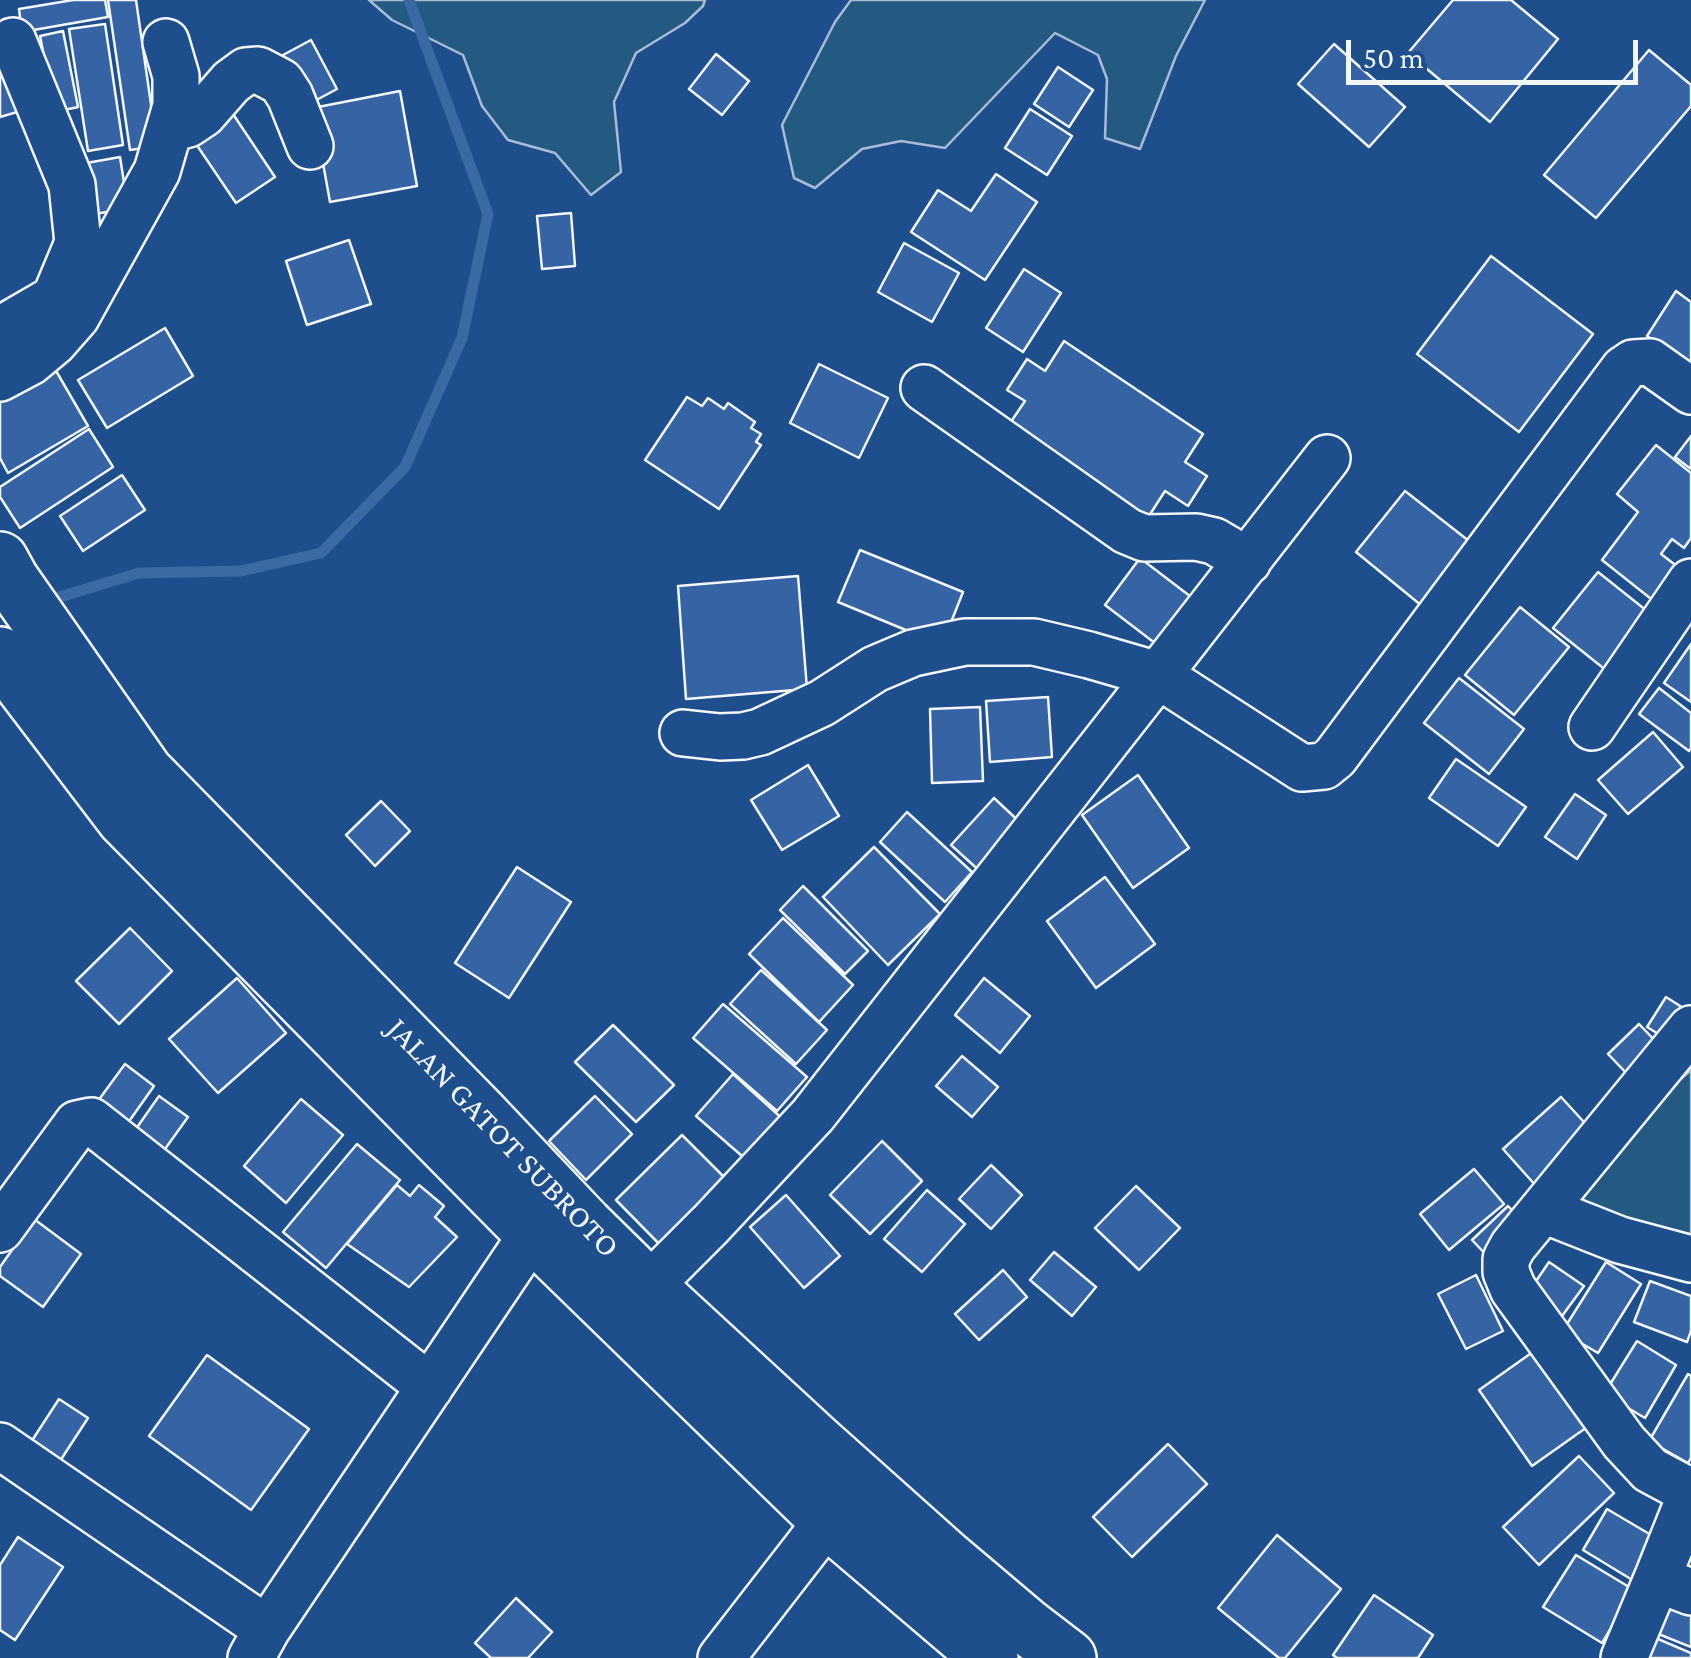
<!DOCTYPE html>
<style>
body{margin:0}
#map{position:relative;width:1691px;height:1658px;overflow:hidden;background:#1f4e8c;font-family:"Crimson Pro",serif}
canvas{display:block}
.scale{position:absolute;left:1346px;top:40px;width:292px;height:45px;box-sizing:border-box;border:5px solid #f2f6ff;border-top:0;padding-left:12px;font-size:30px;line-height:35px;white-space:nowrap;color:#f2f6ff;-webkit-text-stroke:8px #1f4e8c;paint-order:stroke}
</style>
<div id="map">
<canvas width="1691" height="1658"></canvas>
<div class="scale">50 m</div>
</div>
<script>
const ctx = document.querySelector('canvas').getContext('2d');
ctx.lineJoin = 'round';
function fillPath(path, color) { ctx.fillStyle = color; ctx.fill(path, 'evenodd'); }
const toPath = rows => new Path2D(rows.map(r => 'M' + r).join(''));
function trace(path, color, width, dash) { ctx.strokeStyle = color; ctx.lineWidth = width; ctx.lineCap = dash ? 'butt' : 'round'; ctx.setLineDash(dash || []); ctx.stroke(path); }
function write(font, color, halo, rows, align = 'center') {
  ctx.font = font + ' "Crimson Pro",serif'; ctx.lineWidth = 8; ctx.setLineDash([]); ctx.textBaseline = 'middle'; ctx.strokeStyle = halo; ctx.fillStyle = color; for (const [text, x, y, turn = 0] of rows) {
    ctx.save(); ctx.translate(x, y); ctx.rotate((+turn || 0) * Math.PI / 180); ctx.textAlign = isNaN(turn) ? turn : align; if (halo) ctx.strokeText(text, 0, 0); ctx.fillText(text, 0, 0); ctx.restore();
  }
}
const green = toPath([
 [369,0,705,0,703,6,685,23,636,53,614,102,621,172,591,195,555,153,508,140,482,106,463,55,392,20,369,0],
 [851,0,1205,0,1176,56,1140,149,1105,138,1107,79,1098,55,1055,33,945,148,901,141,862,149,815,188,794,178,782,125,835,22,851,0],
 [1691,1070,1691,1246,1577,1203,1667,1091,1691,1070]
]);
const stream = toPath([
 [43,602,139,573,241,571,321,553,405,467,462,338,488,214,409,0]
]);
const building = toPath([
 [73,0,105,0,108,17,22,32,19,9,73,0],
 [108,0,136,0,157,146,130,150,108,0],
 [1453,0,1511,0,1558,39,1490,122,1408,53,1453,0],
 [105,24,123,145,88,151,69,29,105,24],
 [63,31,78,107,55,112,40,36,63,31],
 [311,40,337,89,309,104,283,55,311,40],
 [1334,44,1405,107,1369,147,1298,84,1334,44],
 [1649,50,1691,85,1691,106,1596,218,1544,175,1649,50],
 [716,54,749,81,722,115,689,89,716,54],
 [1058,67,1093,90,1069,127,1034,104,1058,67],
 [6,76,17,112,0,117,0,77,6,76],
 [400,91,417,186,330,202,313,108,400,91],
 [1030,109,1072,136,1047,175,1005,148,1030,109],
 [231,111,275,177,236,203,192,138,231,111],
 [120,157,128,208,90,215,81,164,120,157],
 [996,174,1037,202,985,280,911,232,938,190,971,211,996,174],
 [571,213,575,266,542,269,537,216,571,213],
 [349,240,371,304,307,325,286,261,349,240],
 [904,243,959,273,932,322,878,292,904,243],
 [1491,256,1593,334,1519,432,1417,354,1491,256],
 [1024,269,1061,293,1023,352,986,328,1024,269],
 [1676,291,1691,302,1691,366,1647,336,1676,291],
 [165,328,193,376,107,428,78,380,165,328],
 [1064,341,1203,434,1185,462,1207,476,1188,506,1165,491,1147,519,1008,426,1025,401,1007,390,1027,359,1045,371,1064,341],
 [48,357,88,426,8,473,0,458,0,385,48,357],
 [819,364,888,398,859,458,790,423,819,364],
 [687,397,702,406,708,398,724,409,728,403,755,422,751,428,761,434,756,442,761,445,719,509,645,460,687,397],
 [89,429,113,467,20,528,0,497,0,487,89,429],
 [1691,436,1691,469,1675,457,1691,436],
 [1656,445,1691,473,1691,538,1684,548,1672,539,1661,554,1686,573,1660,606,1602,560,1638,512,1617,494,1656,445],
 [122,475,145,510,83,551,60,516,122,475],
 [1405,491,1483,552,1433,615,1356,552,1405,491],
 [860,550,963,592,942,645,838,602,860,550],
 [1140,558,1199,603,1164,650,1105,605,1140,558],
 [1598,572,1657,619,1612,675,1553,628,1598,572],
 [798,576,807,689,686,699,678,586,798,576],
 [1520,607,1569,647,1514,715,1465,675,1520,607],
 [1691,644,1691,702,1664,683,1691,644],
 [1459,678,1524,729,1489,774,1424,723,1459,678],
 [1659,688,1691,713,1691,748,1689,751,1639,714,1659,688],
 [1048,697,1052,757,990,762,986,701,1048,697],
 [980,707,983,781,932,783,930,709,980,707],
 [1653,732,1683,767,1628,814,1598,780,1653,732],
 [1456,759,1526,807,1498,846,1429,798,1456,759],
 [808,765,839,816,782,850,751,800,808,765],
 [1138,775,1189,848,1133,888,1082,815,1138,775],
 [1575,794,1606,815,1577,859,1545,837,1575,794],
 [994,798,1026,828,983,874,951,845,994,798],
 [381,801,410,831,375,866,346,835,381,801],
 [907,812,972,872,945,902,880,842,907,812],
 [874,847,940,914,888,965,823,897,874,847],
 [517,867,571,902,509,998,455,963,517,867],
 [1105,877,1155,944,1096,988,1047,921,1105,877],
 [803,886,868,951,845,974,780,910,803,886],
 [783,918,853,985,819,1022,749,954,783,918],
 [130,928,172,971,119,1024,76,981,130,928],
 [761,970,827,1030,796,1064,730,1004,761,970],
 [237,978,286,1033,218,1093,169,1039,237,978],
 [984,978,1030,1016,1000,1053,955,1015,984,978],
 [1666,997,1691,1013,1673,1043,1647,1027,1666,997],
 [723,1004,807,1077,777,1111,693,1038,723,1004],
 [1639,1024,1662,1048,1631,1078,1608,1054,1639,1024],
 [613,1025,674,1085,636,1122,575,1062,613,1025],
 [962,1056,998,1087,972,1117,936,1086,962,1056],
 [125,1064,154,1086,125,1127,95,1105,125,1064],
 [733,1074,786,1122,750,1163,696,1116,733,1074],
 [159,1096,188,1117,160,1156,131,1136,159,1096],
 [595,1096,632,1134,586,1180,549,1141,595,1096],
 [1561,1097,1594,1133,1536,1186,1503,1149,1561,1097],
 [301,1099,343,1135,286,1203,244,1166,301,1099],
 [682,1135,736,1189,670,1255,616,1200,682,1135],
 [882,1141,922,1181,870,1234,830,1195,882,1141],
 [357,1144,400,1180,326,1268,283,1232,357,1144],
 [991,1165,1022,1195,991,1229,959,1199,991,1165],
 [1474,1169,1504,1204,1449,1250,1420,1214,1474,1169],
 [397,1185,410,1196,419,1185,444,1206,435,1217,457,1237,409,1287,347,1244,397,1185],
 [1136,1186,1180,1228,1139,1270,1095,1228,1136,1186],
 [927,1190,965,1224,922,1272,884,1239,927,1190],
 [786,1195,840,1256,804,1288,750,1227,786,1195],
 [1508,1206,1527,1226,1491,1260,1472,1240,1508,1206],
 [34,1219,81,1254,43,1307,0,1276,0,1267,34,1219],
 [1054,1252,1096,1287,1072,1316,1030,1280,1054,1252],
 [1549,1262,1584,1286,1562,1316,1528,1293,1549,1262],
 [1606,1262,1641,1284,1598,1353,1562,1332,1606,1262],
 [1003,1270,1027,1297,979,1340,955,1314,1003,1270],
 [1476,1275,1503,1331,1466,1349,1438,1294,1476,1275],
 [1650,1281,1691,1296,1691,1331,1687,1342,1634,1322,1650,1281],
 [1637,1341,1676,1365,1645,1418,1604,1394,1637,1341],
 [1537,1349,1590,1425,1532,1466,1479,1390,1537,1349],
 [207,1355,309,1429,251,1510,149,1436,207,1355],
 [1688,1374,1691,1376,1691,1458,1688,1463,1649,1441,1688,1374],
 [59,1399,88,1418,60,1461,31,1442,59,1399],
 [1168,1444,1207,1484,1132,1557,1093,1517,1168,1444],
 [1579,1456,1614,1493,1539,1565,1503,1527,1579,1456],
 [1607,1509,1663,1542,1639,1584,1583,1550,1607,1509],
 [1277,1535,1341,1589,1285,1658,1279,1658,1218,1608,1277,1535],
 [18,1537,63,1567,15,1640,0,1630,0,1565,18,1537],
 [1576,1555,1634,1590,1602,1643,1543,1607,1576,1555],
 [1673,1591,1691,1599,1691,1647,1656,1633,1673,1591],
 [1374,1595,1433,1635,1418,1658,1337,1658,1333,1655,1374,1595],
 [516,1598,552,1632,528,1658,491,1658,475,1643,516,1598],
 [1644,1633,1691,1653,1691,1658,1634,1658,1644,1633]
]);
const minor = toPath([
 [170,129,188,124,203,114,231,82,246,71,258,70,281,82,290,96,310,146],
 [0,330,55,298,78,243,72,185,13,41],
 [0,378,30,362,54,342,76,317,157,171,176,106,176,76,166,42],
 [924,388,1127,531,1144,538,1196,537,1214,541,1248,561],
 [1592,727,1691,582],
 [683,733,720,737,743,736,760,732,822,703,875,669,913,653,965,642,1034,642,1089,655,1158,675,1327,458],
 [1691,1029,1513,1246,1506,1259,1506,1272,1513,1289,1624,1442,1650,1470,1691,1492],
 [1544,1210,1620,1240,1691,1259],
 [0,1229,77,1124,91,1121,430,1387],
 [648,1287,711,1224,813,1115,1158,675,1302,768,1324,766,1335,757,1624,369,1633,363,1650,362,1691,391],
 [0,1446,267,1629],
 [1657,1579,1691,1494],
 [251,1658,267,1629,533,1233,556,1210],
 [721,1658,828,1520],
 [1624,1658,1657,1579,1691,1592]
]);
const highway = toPath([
 [0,560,11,580,145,772,480,1114,585,1225,648,1287,815,1441,947,1559,1025,1625,1068,1658],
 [0,655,125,819,533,1233,828,1520,990,1658]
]);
const streetNames = [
 ["JALAN GATOT SUBROTO",503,1138,46]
];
fillPath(green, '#245a82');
trace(green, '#a8bbd7', 2.5);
trace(stream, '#3b69a3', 11);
fillPath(building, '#3563a3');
trace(building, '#f2f6ff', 2.5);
trace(minor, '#f2f6ff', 50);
trace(highway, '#f2f6ff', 60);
trace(minor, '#1f4e8c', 45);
trace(highway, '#1f4e8c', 55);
write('32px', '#f2f6ff', '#1f4e8c', streetNames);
</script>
